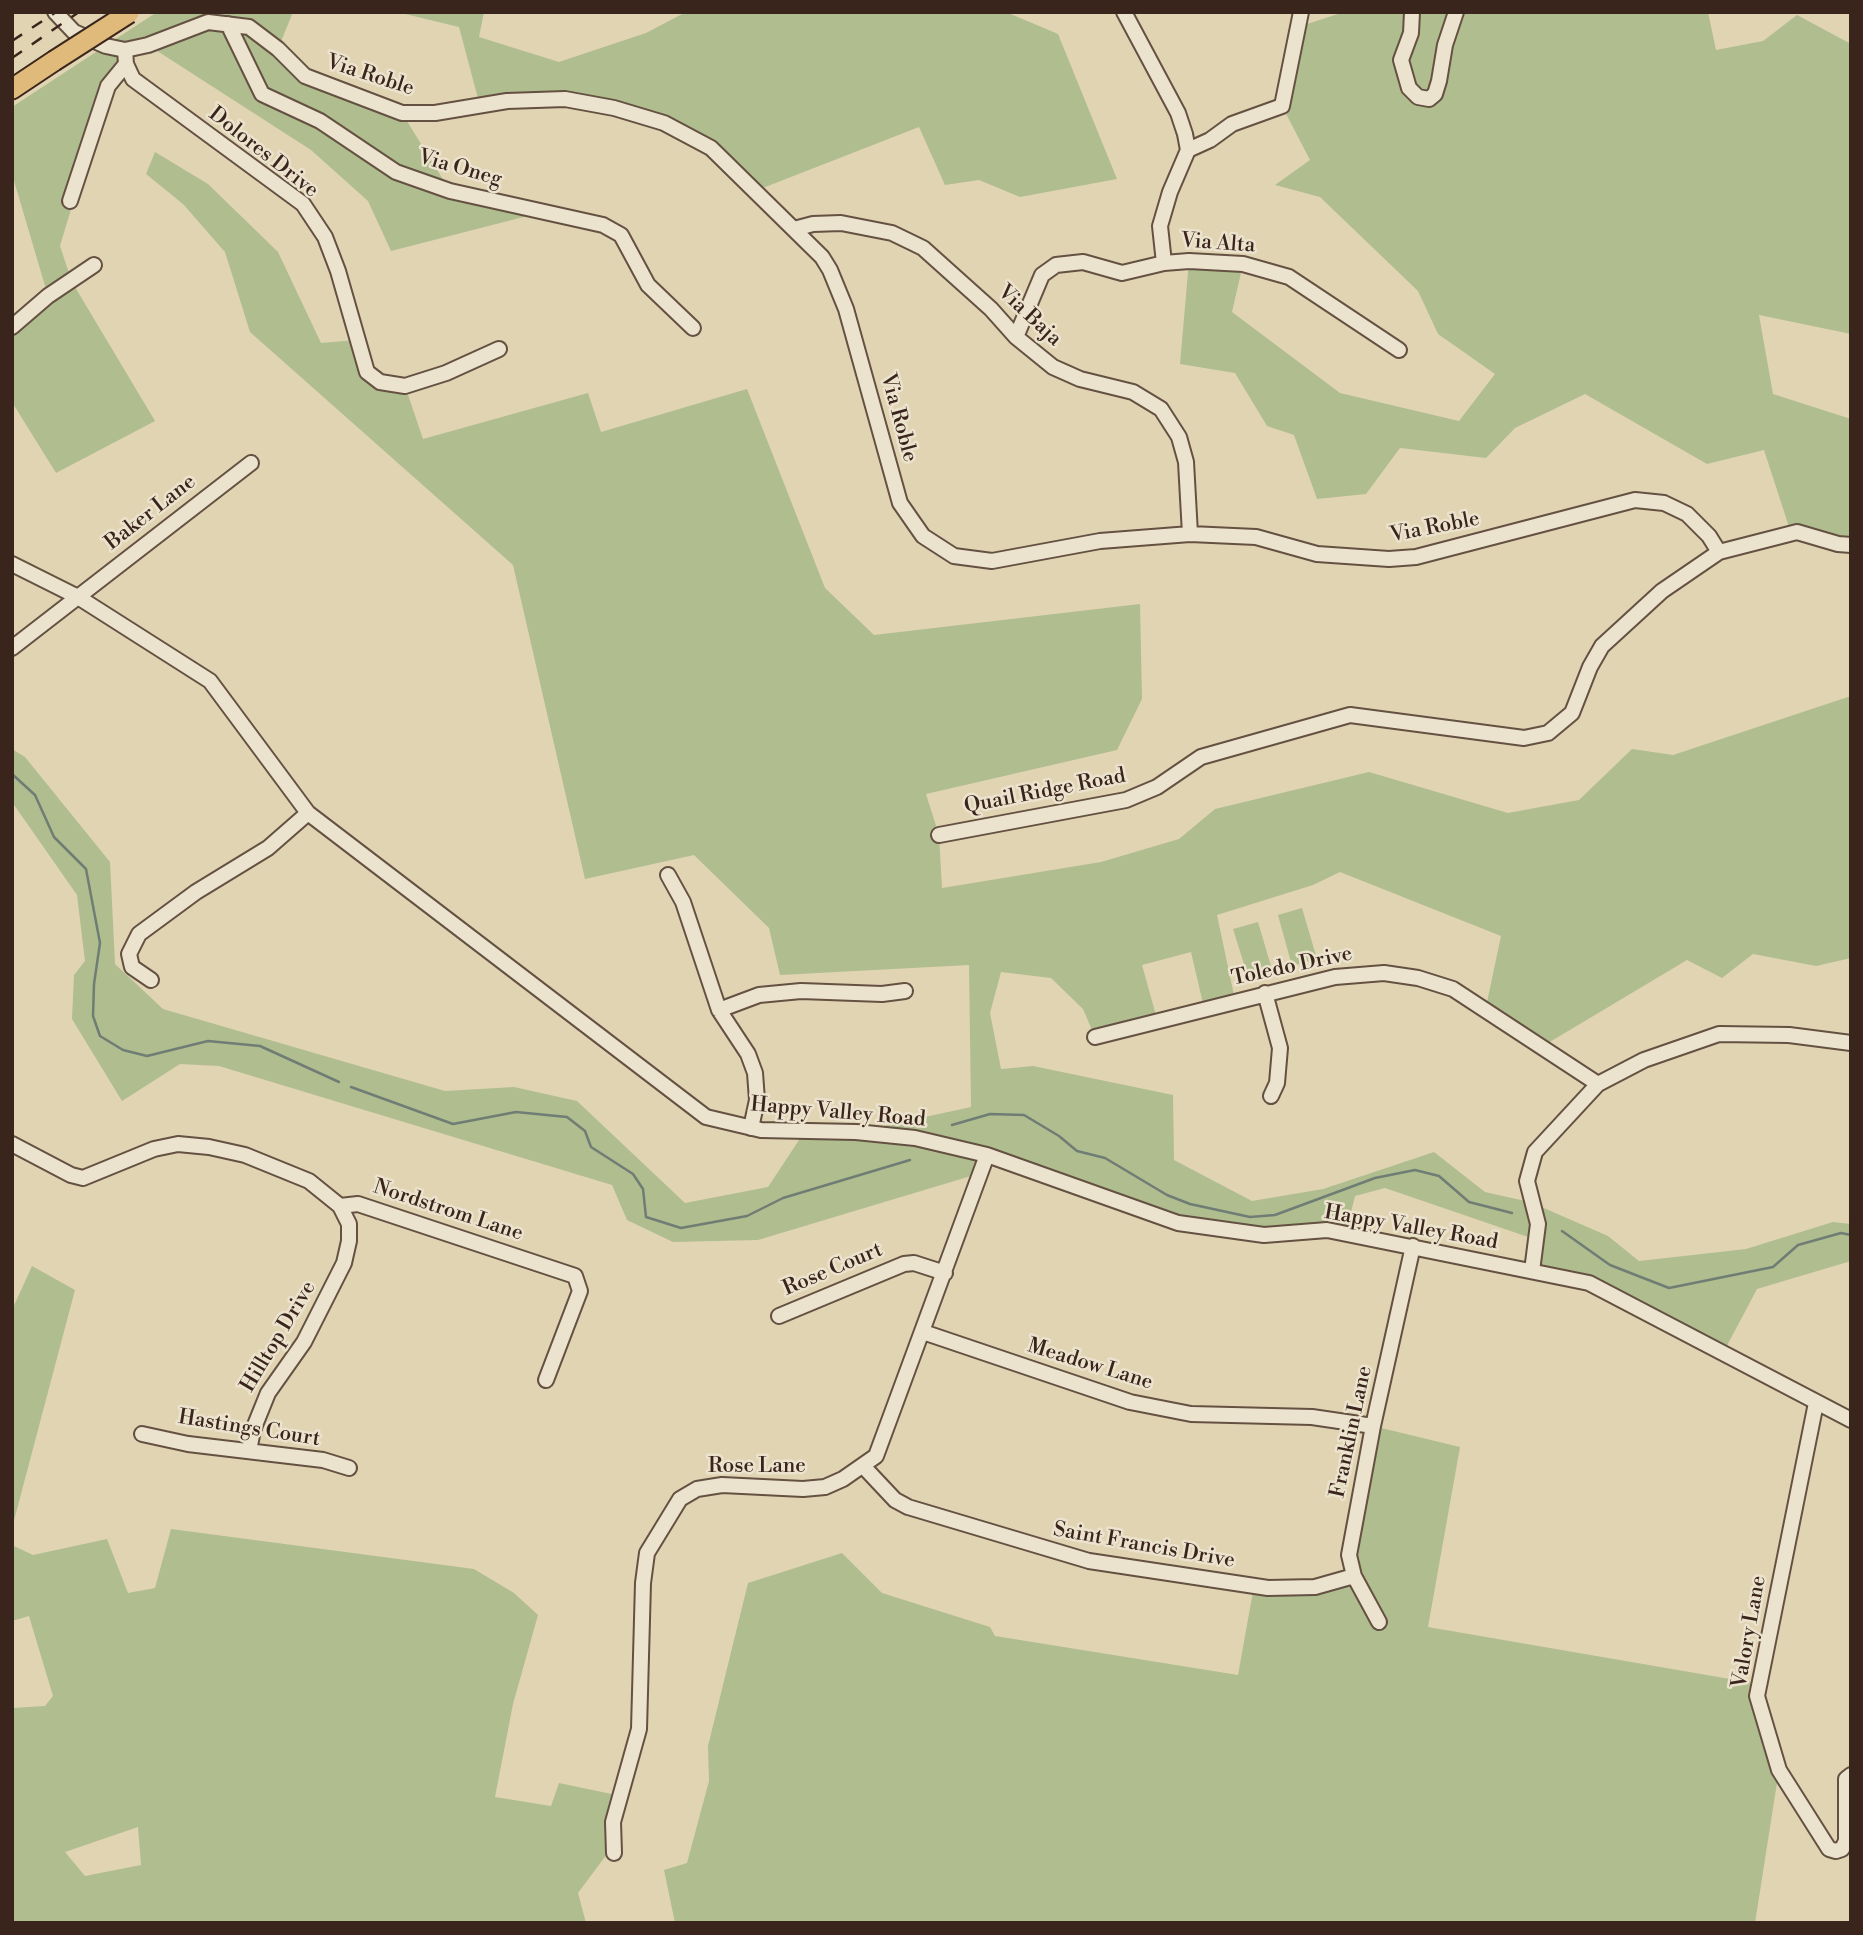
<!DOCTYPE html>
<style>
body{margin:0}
#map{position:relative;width:1863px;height:1935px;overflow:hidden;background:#e1d4b3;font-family:"Libre Bodoni",serif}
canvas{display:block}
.frame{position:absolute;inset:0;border:14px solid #3a251c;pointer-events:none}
</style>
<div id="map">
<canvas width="1863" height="1935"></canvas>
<div class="frame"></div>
</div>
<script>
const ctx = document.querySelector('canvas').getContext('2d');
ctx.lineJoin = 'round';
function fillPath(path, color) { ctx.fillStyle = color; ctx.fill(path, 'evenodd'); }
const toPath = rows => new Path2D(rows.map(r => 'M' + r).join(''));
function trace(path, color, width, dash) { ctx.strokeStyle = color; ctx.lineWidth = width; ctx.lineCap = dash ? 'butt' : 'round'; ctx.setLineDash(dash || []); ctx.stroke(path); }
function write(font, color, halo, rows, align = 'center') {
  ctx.font = font + ' "Libre Bodoni",serif'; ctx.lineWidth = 5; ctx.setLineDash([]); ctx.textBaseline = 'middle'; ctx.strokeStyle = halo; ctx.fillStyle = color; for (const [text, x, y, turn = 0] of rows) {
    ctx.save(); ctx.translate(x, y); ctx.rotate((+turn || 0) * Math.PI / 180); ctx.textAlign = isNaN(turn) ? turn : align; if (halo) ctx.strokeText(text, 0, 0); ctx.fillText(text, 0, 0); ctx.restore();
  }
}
const green = toPath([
 [157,12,293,12,278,49,305,76,402,113,450,191,543,212,391,251,368,201,311,150,148,45,125,53,108,86,60,246,72,282,155,421,56,473,12,402,12,327,48,296,12,174,12,107],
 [397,12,484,12,479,37,559,62,646,33,686,12,1006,12,1058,34,1117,179,1020,197,979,180,945,185,919,127,755,191,711,148,664,123,565,99,480,106,459,27],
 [1344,12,1708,12,1716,50,1763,41,1797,15,1851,44,1851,334,1759,315,1773,394,1851,419,1851,545,1791,533,1764,450,1707,464,1585,394,1515,428,1486,458,1400,448,1366,494,1317,499,1294,435,1267,426,1235,373,1180,364,1189,261,1243,264,1232,312,1340,393,1459,421,1495,374,1438,334,1418,291,1320,197,1275,185,1310,160,1282,106,1298,27],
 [155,152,208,184,278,252,321,343,357,340,367,372,405,386,423,439,588,393,601,432,747,389,825,588,874,635,1140,604,1142,699,1117,750,926,794,939,835,942,888,1101,862,1179,839,1215,809,1369,772,1508,813,1579,800,1632,749,1673,755,1851,696,1851,958,1816,966,1753,954,1722,978,1687,960,1543,1046,1486,1007,1501,936,1340,872,1313,885,1217,915,1235,1000,1204,1008,1191,952,1142,965,1157,1019,1095,1037,1083,1009,1051,978,1001,972,990,1013,1001,1069,1033,1066,1173,1095,1174,1160,1252,1201,1323,1189,1434,1152,1485,1192,1530,1202,1608,1236,1639,1261,1746,1249,1833,1222,1851,1224,1851,1261,1757,1289,1722,1355,1610,1293,1532,1271,1534,1239,1385,1188,1355,1196,1346,1233,1213,1229,987,1156,981,1173,758,1240,673,1242,627,1220,612,1185,219,1066,180,1064,122,1101,72,1019,74,975,85,961,77,895,12,802,12,749,25,757,110,862,115,964,163,1009,445,1091,514,1087,577,1101,685,1203,768,1187,805,1131,856,1132,971,1107,969,965,780,975,769,928,694,855,585,879,513,565,250,332,225,252,183,204,146,174],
 [1302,908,1317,959,1292,966,1278,915],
 [1258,922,1273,973,1249,980,1233,929],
 [32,1266,75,1290,12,1528,12,1310],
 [1373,1426,1460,1447,1428,1627,1759,1684,1779,1770,1755,1923,675,1923,664,1870,687,1863,709,1781,708,1746,748,1583,842,1553,882,1593,990,1627,995,1636,1238,1675,1254,1586,1268,1588,1353,1576,1349,1555],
 [171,1529,474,1569,514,1593,538,1615,513,1704,495,1797,551,1806,559,1783,621,1796,613,1846,578,1893,586,1923,12,1923,12,1708,45,1706,53,1696,29,1616,12,1621,12,1545,33,1555,107,1539,128,1593,155,1588],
 [138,1827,141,1865,85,1876,65,1852]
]);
const stream = toPath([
 [12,774,35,795,54,837,86,869,100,943,94,984,93,1016,100,1036,123,1050,147,1056,208,1041,260,1046,339,1082],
 [351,1087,453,1124,516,1112,567,1117,585,1131,591,1147,633,1174,643,1189,646,1217,681,1228,747,1216,783,1198,910,1160],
 [952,1125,990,1114,1024,1115,1059,1136,1077,1151,1105,1158,1167,1195,1190,1204,1250,1217,1275,1215,1375,1178,1415,1170,1439,1176,1469,1202,1512,1213],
 [1562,1231,1610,1265,1669,1288,1773,1267,1798,1245,1841,1233,1851,1235]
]);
const minor = toPath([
 [55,12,74,32,106,46,125,50,148,45,208,22,249,27,278,49,305,76,402,113,435,113,507,101,565,99,614,108,664,123,711,148,822,257,830,270,846,309,900,503,923,536,954,556,992,561,1100,541,1190,534,1256,537,1317,554,1389,559,1416,557,1635,500,1664,503,1687,514,1709,536,1719,552],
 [1124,12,1178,113,1185,134,1188,150,1170,192,1160,226,1164,263],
 [1412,12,1411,33,1401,60,1409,88,1418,97,1429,99,1435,94,1439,81,1445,45,1456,12],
 [228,24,262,94,320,121,396,172,450,191,603,225,621,235,648,285,693,328],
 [125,50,126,64,133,79,303,204,325,237,338,271,367,372,380,382,405,386,446,373,499,349],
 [1188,150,1210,140,1232,124,1282,106,1301,12],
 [70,201,108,86,126,64],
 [794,229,813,224,841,223,892,233,923,248,991,309,1016,337,1053,367,1080,379,1133,392,1161,409,1179,437,1186,462,1190,534],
 [12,327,48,296,94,265],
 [1016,337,1042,275,1056,265,1083,262,1122,273,1164,263,1189,261,1243,264,1289,277,1399,350],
 [12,564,78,597,210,681,308,813,706,1117,761,1130,856,1132,915,1138,987,1155,1178,1223,1264,1235,1327,1230,1589,1283,1851,1420],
 [12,648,251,463],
 [939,835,1126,800,1157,787,1201,757,1350,715,1524,738,1548,733,1572,713,1590,667,1602,646,1662,591,1719,552,1797,532,1838,544,1851,545],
 [668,875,683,902,719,1010,748,1054,755,1073,757,1100,751,1128],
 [151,980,132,967,129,954,139,934,196,892,268,848,308,813],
 [1265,993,1280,1048,1277,1083,1271,1096],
 [719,1010,759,995,801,991,882,994,905,991],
 [1095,1037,1335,977,1384,973,1418,978,1453,989,1598,1084],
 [12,1144,71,1175,83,1178,154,1149,178,1144,209,1147,245,1155,309,1181,340,1206,349,1224,349,1241,344,1263,304,1342,268,1393,253,1430,249,1451],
 [340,1206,358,1204,575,1276,580,1291,546,1380],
 [1532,1271,1538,1224,1527,1181,1535,1152,1598,1084,1644,1060,1719,1034,1789,1035,1851,1043],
 [779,1316,904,1264,914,1263,945,1273],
 [923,1332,1130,1402,1191,1414,1312,1417,1373,1426],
 [1816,1403,1757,1696,1779,1770,1829,1849,1836,1851,1842,1849,1846,1841,1846,1779,1851,1775],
 [142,1434,188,1444,323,1460,349,1468],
 [863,1466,895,1500,908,1507,1089,1561,1268,1588,1315,1587,1354,1576],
 [1379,1622,1354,1576,1349,1555,1373,1426,1413,1246],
 [614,1853,613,1822,639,1729,643,1583,647,1553,680,1499,697,1489,722,1485,803,1489,825,1487,843,1479,876,1456,987,1155]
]);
const highway = toPath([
 [12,89,54,61]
]);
const rail = toPath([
 [12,41,56,12],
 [12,58,79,12]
]);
const highwayBridge = toPath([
 [54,61,129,13]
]);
const streetNames = [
 ["Via Roble",370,76,18],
 ["Dolores Drive",263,153,38],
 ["Via Oneg",460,169,16],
 ["Via Alta",1218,244,4],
 ["Via Baja",1029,316,43],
 ["Via Roble",898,418,75],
 ["Baker Lane",151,513,-38],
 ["Via Roble",1435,528,-11],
 ["Quail Ridge Road",1045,792,-11],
 ["Toledo Drive",1292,967,-12],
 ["Happy Valley Road",838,1113,5],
 ["Nordstrom Lane",448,1211,18],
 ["Happy Valley Road",1411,1228,10],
 ["Rose Court",833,1270,-23],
 ["Hilltop Drive",279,1337,-59],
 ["Meadow Lane",1090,1365,17],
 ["Hastings Court",249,1429,9],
 ["Franklin Lane",1352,1432,-78],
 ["Rose Lane",757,1467],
 ["Saint Francis Drive",1144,1546,10],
 ["Valory Lane",1750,1632,-80]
];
fillPath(green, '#b0bd8f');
trace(stream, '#707d75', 2.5);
trace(minor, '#645142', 18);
trace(highway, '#3a251c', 23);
trace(minor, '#ece3ce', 14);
trace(highway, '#e0ba7a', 19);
trace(rail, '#3a251c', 2.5, [12, 12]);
trace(highwayBridge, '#3a251c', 23, []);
trace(highwayBridge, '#e0ba7a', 19);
write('21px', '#3a251c', '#ece3ce', streetNames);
</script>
